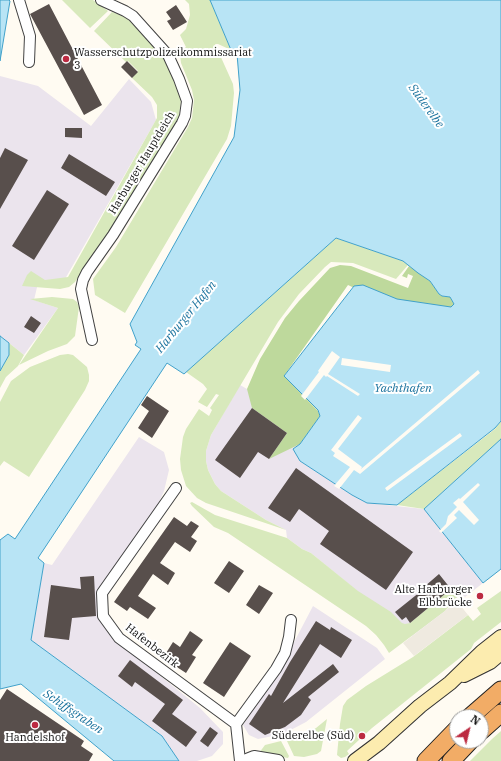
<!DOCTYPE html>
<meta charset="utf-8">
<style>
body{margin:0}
#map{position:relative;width:501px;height:761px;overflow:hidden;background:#fffbf2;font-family:"IBM Plex Serif",serif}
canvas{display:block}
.north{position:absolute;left:449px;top:709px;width:40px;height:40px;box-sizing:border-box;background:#fff;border:1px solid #9f9f9f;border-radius:50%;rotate:35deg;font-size:11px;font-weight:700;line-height:16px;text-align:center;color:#0f0f0f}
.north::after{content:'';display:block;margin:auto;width:14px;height:18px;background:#bc2a41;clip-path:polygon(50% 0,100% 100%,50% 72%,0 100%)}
</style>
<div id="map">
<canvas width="501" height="761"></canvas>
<div class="north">N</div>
</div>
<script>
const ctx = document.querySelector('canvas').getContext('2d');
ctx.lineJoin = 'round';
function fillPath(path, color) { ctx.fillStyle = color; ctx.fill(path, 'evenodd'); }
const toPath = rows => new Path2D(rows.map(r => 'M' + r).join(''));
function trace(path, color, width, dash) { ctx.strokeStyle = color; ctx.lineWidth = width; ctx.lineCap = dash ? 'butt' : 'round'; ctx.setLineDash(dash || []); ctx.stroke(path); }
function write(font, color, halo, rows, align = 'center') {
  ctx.font = font + ' "IBM Plex Serif",serif'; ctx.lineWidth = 4; ctx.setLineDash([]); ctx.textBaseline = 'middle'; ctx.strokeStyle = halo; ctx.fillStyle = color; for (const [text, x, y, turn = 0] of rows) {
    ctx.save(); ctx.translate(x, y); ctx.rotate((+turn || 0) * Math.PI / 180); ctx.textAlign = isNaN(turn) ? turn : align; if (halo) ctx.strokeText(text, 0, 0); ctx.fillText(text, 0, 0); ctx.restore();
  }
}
const industrial = toPath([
 [0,76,38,86,91,126,129,79,151,102,156,120,65,279,38,283,34,300,58,308,24,355,0,336],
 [240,385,247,389,300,444,300,461,352,495,367,503,424,509,483,583,465,597,462,594,457,597,445,611,412,636,311,553,302,549,287,538,286,530,266,520,221,491,215,484,208,470,206,461,206,451,211,435],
 [139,437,164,452,169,470,164,491,155,511,101,587,100,619,120,643,200,708,223,732,223,744,212,756,197,761,179,761,162,736,31,640,44,563,52,565],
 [313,606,377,648,385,659,306,722,283,734,258,739,249,735,243,725,279,671]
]);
const green = toPath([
 [62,0,93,0,108,11,90,28],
 [185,0,210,0,231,50,218,44,215,44,233,84,234,93,231,126,227,139,125,313,95,295,93,279,116,247,188,127,192,118,194,100,192,90,181,63,180,54,181,51,186,47,180,35,186,29,190,15,189,4],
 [112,12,126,17,165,59,181,99,179,117,111,230,75,282,69,287,60,289,22,286,27,275,31,271,45,280,68,277,157,118,157,105,152,97,132,78,138,71,128,61,126,62,94,31],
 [336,238,403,261,408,265,396,279,353,263,331,262,325,267,299,294,278,322,211,435,206,451,206,461,208,470,215,484,221,491,266,520,286,530,206,503,197,498,186,486,181,470,180,459,183,437,186,429,199,409,209,416,212,410,210,408,219,395,216,394,207,407,198,402,207,389,203,384,186,372],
 [52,297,73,299,77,302,79,307,75,336,67,344,48,351,19,365,58,308,30,299],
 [9,343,24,355,18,366,6,377,0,388,0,371,9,355],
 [68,354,73,355,87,367,89,375,89,381,85,390,29,477,4,461,0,466,0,402,11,381,30,367,60,355],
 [501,421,501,439,424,509,397,505,495,429],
 [192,502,215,515,287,538,302,549,311,553,358,591,391,612,402,623,405,624,410,623,451,589,457,597,445,611,389,653,384,645,376,635,366,626,228,533,214,527,192,506,190,503],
 [501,591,501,622,474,643,471,649,372,728,347,751,349,754,345,757,341,758,337,755,340,724,343,706,347,700,366,686,413,657,468,615,473,621,481,614,477,608],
 [327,719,321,751,317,754,304,757,294,756,287,741,316,728],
 [501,731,501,761,470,761,492,739],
 [281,741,289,756,288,758,259,753,265,745]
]);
const forest = toPath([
 [340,265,351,266,408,288,413,276,408,274,407,278,402,276,409,266,430,281,439,294,442,296,450,297,454,304,451,307,388,304,348,285,284,376,318,411,320,416,300,444,269,459,287,433,252,408,247,389,260,359,285,318,299,301,330,268]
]);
const plaza = toPath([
 [456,600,468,615,414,656,403,643,445,611]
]);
const water = toPath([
 [0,0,9,0,10,1,0,61,0,0],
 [210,0,501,0,501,421,495,428,397,505,367,503,352,495,300,461,293,449,300,444,320,416,318,410,284,376,354,286,363,285,397,299,451,307,454,304,450,297,442,296,439,294,430,281,418,273,403,261,336,238,184,374,167,363,38,558,44,563,31,640,162,736,179,761,114,761,21,684,0,689,0,540,8,534,15,539,141,349,135,345,137,342,130,324,234,137,240,90,237,54,231,50,210,0],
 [0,336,9,343,9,355,0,371,0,336],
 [501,439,501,569,483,583,424,509,501,439]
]);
const pier = toPath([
 [332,351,340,357,328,374,360,394,358,396,327,376,326,377,324,375,305,400,301,396,319,372,318,371],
 [342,358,391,365,390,372,341,365],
 [478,370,480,373,360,474,354,470,339,489,334,486,350,467,333,456,335,453,331,450,358,415,362,418,338,449,362,467,361,469],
 [460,433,462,436,387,491,385,488],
 [478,483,480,485,463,502,479,520,474,525,459,510,454,515,457,518,441,533,439,531,446,524,448,516,457,507,453,503,459,498,460,499]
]);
const building = toPath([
 [49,4,102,105,84,115,30,14],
 [176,5,187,22,173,30,167,21,171,19,166,12],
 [127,61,138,72,132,78,121,67],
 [65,128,82,128,82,138,65,137],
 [5,148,28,160,0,209,0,158],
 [69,154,115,182,106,196,61,168],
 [47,190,69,204,34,260,12,246],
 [31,316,41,323,34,333,24,327],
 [147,396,169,411,152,438,138,428,149,411,141,405],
 [252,408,287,433,269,459,258,452,240,478,215,460],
 [296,468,413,552,386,590,320,544,329,531,299,509,290,522,268,508],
 [174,517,187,526,191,521,199,526,191,537,197,541,190,552,175,542,160,563,175,573,168,585,153,574,138,596,156,608,148,619,130,607,127,611,114,602],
 [229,561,244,571,229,593,214,583],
 [439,574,451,589,410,623,406,617,402,620,395,612,425,588,424,587],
 [94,576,96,616,72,618,69,640,44,637,51,585,81,589,80,577],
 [259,585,273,593,259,614,246,605],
 [316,621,330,630,331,627,352,640,341,658,320,644,283,703,333,664,339,672,308,697,311,700,301,715,285,727,265,735,249,724,269,694,271,696,290,662],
 [190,631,203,640,192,655,196,657,186,673,163,658,173,642,180,647],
 [230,642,251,656,224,697,203,683],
 [130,660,183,700,172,714,197,732,186,747,152,721,165,704,135,682,132,687,118,676],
 [7,689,84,741,81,746,93,754,89,761,0,761,0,700],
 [210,727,218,733,208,747,200,741]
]);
const minor = toPath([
 [19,0,30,36,29,62],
 [92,340,81,289,83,280,87,272,113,235,182,123,185,116,187,101,179,79,168,55,133,16,125,11,101,0],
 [176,488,102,593,103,616,119,638,236,724],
 [240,761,236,724,276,669,285,653,289,637,291,620]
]);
const tertiary = toPath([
 [244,761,254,757,278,761]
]);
const secondary = toPath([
 [464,675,490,662,501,653],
 [355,761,379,743,420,706,450,683,482,652,501,637]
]);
const trunk = toPath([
 [470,717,501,690],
 [481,731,501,713],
 [426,761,457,729],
 [451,761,470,741]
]);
const markers = [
 [66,59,4,"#bc2a41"],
 [480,596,4,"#bc2a41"],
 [35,725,4,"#bc2a41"],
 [362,736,4,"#bc2a41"]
];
const poiNames = [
 ["Wasserschutzpolizeikommissariat",74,53,"left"],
 ["3",74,66,"left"],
 ["Alte Harburger",472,590],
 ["Elbbrücke",472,603],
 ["Süderelbe (Süd)",354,736],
 ["Handelshof",35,738,"center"]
];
const streetNames = [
 ["Harburger Hauptdeich",142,163,-59],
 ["Hafenbezirk",152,646,38]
];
const waterNames = [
 ["Süderelbe",426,106,54],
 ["Harburger Hafen",186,317,-51],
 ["Yachthafen",403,389],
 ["Schiffsgraben",73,712,34]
];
fillPath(industrial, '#ebe4ed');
fillPath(green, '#d8e9bc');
fillPath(forest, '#bed99c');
fillPath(plaza, '#efeae0');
fillPath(water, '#b8e4f5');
trace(water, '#41a1ca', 1);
fillPath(pier, '#fffbf2');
fillPath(building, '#584f4c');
trace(minor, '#424242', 12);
trace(tertiary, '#424242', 14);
trace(secondary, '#313131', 16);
trace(trunk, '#202020', 19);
trace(minor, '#fff', 10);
trace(tertiary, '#fff', 12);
trace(secondary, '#fcecaf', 14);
trace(trunk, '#f2ac66', 17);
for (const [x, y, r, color] of markers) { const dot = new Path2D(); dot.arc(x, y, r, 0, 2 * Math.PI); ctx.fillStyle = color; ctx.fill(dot); trace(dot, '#fff', 1.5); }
write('11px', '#0f0f0f', '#fff', poiNames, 'right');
write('11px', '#0f0f0f', '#fff', streetNames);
write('italic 12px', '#1b739e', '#fff', waterNames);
</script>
